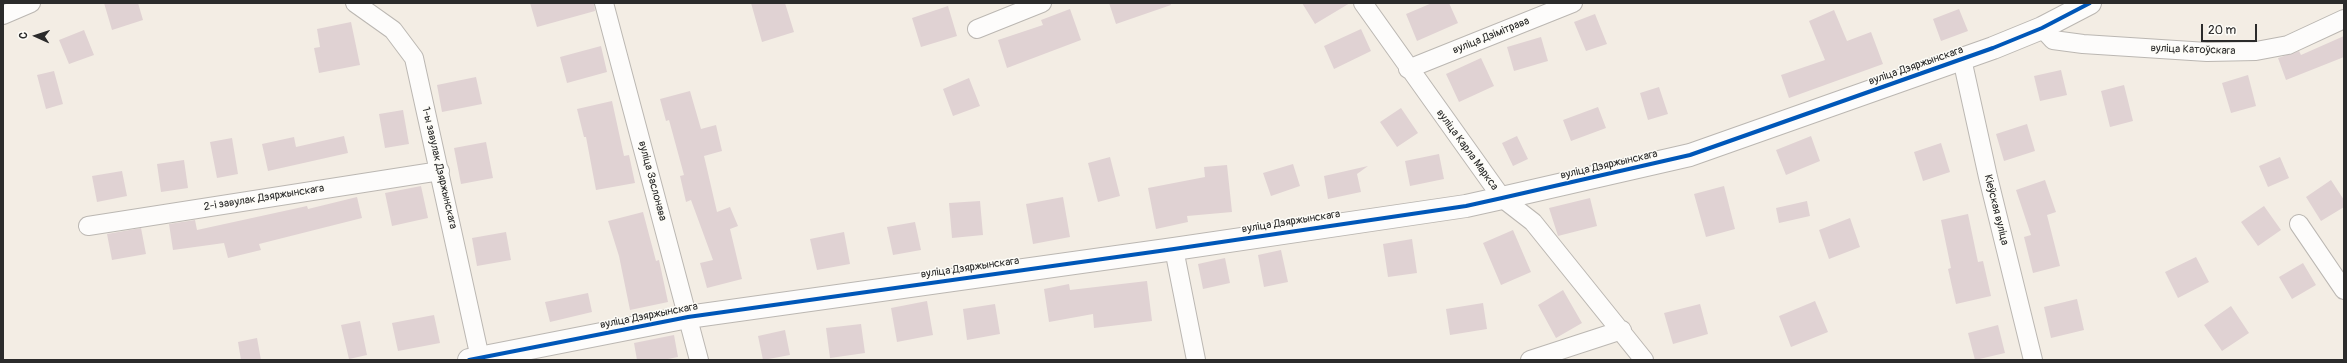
<!DOCTYPE html>
<meta charset="utf-8">
<style>
body{margin:0}
#map{position:relative;width:2347px;height:363px;overflow:hidden;background:#f3ede4;font-family:Pangolin,sans-serif}
canvas{display:block}
.frame{position:absolute;inset:0;border:4px solid #2b2b2b;pointer-events:none}
.north{position:absolute;left:16px;top:16px;width:40px;height:40px;-webkit-text-stroke:3px #fdfcf7;paint-order:stroke;rotate:273deg;font-size:11px;font-weight:700;line-height:16px;text-align:center;color:#2b2b2b}
.north::after{content:'';display:block;margin:auto;width:14px;height:18px;background:#2b2b2b;clip-path:polygon(50% 0,100% 100%,50% 72%,0 100%)}
.scale{position:absolute;left:2201px;top:24px;width:56px;height:18px;box-sizing:border-box;border:2px solid #2b2b2b;border-top:0;padding-left:5px;font-size:12px;line-height:14px;white-space:nowrap;color:#2b2b2b;-webkit-text-stroke:3px #fdfcf7;paint-order:stroke}
</style>
<div id="map">
<canvas width="2347" height="363"></canvas>
<div class="frame"></div>
<div class="north">С</div>
<div class="scale">20 m</div>
</div>
<script>
const ctx = document.querySelector('canvas').getContext('2d');
ctx.lineJoin = 'round';
function fillPath(path, color) { ctx.fillStyle = color; ctx.fill(path, 'evenodd'); }
const toPath = rows => new Path2D(rows.map(r => 'M' + r).join(''));
function trace(path, color, width, dash) { ctx.strokeStyle = color; ctx.lineWidth = width; ctx.lineCap = dash ? 'butt' : 'round'; ctx.setLineDash(dash || []); ctx.stroke(path); }
function write(font, color, halo, rows, align = 'center') {
  ctx.font = font + ' Pangolin,sans-serif'; ctx.lineWidth = 3; ctx.setLineDash([]); ctx.textBaseline = 'middle'; ctx.strokeStyle = halo; ctx.fillStyle = color; for (const [text, x, y, turn = 0] of rows) {
    ctx.save(); ctx.translate(x, y); ctx.rotate((+turn || 0) * Math.PI / 180); ctx.textAlign = isNaN(turn) ? turn : align; if (halo) ctx.strokeText(text, 0, 0); ctx.fillText(text, 0, 0); ctx.restore();
  }
}
const building = toPath([
 [104,3,138,3,143,20,112,30],
 [530,3,594,3,595,11,537,27],
 [751,3,785,3,794,32,762,42],
 [1109,3,1170,3,1171,5,1116,24],
 [1302,3,1350,3,1315,24],
 [1432,3,1449,3,1458,23,1417,41,1406,14],
 [948,6,957,36,921,47,912,18],
 [1070,9,1081,40,1007,68,998,40,1043,25,1041,20],
 [1959,9,1968,31,1941,41,1933,19],
 [1834,10,1847,41,1871,32,1883,64,1789,98,1781,75,1825,60,1809,21],
 [1595,14,1607,44,1586,51,1574,22],
 [351,22,360,65,319,73,314,48,320,47,317,29],
 [1361,29,1371,51,1334,69,1324,46],
 [84,30,94,55,69,64,59,40],
 [2344,36,2344,57,2286,80,2278,58,2299,51,2301,55],
 [1541,37,1548,61,1514,71,1507,47],
 [601,46,607,72,567,83,560,57],
 [1481,58,1494,86,1459,102,1446,74],
 [2061,70,2067,95,2040,101,2034,76],
 [54,71,63,104,46,109,37,75],
 [2248,75,2256,106,2231,113,2222,83],
 [476,77,482,104,442,112,437,85],
 [969,78,980,106,953,116,943,89],
 [2124,85,2133,121,2110,127,2101,91],
 [1659,87,1668,114,1648,120,1640,93],
 [690,91,701,129,716,125,722,151,704,156,717,212,730,207,738,226,730,229,742,279,707,288,700,263,713,260,691,200,686,202,680,176,684,175,669,120,666,121,660,99],
 [612,101,624,156,629,155,635,183,596,190,586,137,584,137,577,109],
 [1598,107,1606,128,1571,141,1563,120],
 [1401,108,1418,133,1397,147,1380,122],
 [403,110,409,144,385,148,379,114],
 [2027,124,2035,151,2004,161,1996,134],
 [344,136,348,153,268,171,262,144,294,137,296,147],
 [1517,136,1528,159,1513,166,1502,143],
 [1811,136,1820,161,1786,175,1776,150],
 [232,138,238,174,217,178,210,142],
 [486,142,493,178,461,184,454,148],
 [1941,143,1950,172,1923,181,1914,152],
 [1439,154,1444,179,1410,186,1405,161],
 [1110,157,1120,196,1098,202,1088,163],
 [2280,157,2289,178,2268,187,2259,166],
 [184,160,188,188,161,192,157,164],
 [1293,164,1300,186,1271,196,1263,173],
 [1227,165,1232,212,1187,216,1188,222,1156,229,1148,188,1205,177,1204,167],
 [1368,166,1357,174,1361,192,1328,199,1324,176],
 [122,171,127,196,97,202,92,176],
 [2045,180,2056,212,2047,215,2060,266,2033,273,2024,237,2031,235,2016,190],
 [2331,180,2344,200,2344,207,2321,221,2306,197],
 [421,186,428,218,392,226,385,193],
 [1724,186,1735,229,1706,237,1694,194],
 [357,197,362,218,259,244,261,250,228,258,224,243,173,250,169,224,195,220,197,230,307,206,308,209],
 [1063,197,1070,237,1033,244,1026,204],
 [1590,198,1597,226,1558,236,1549,208],
 [980,201,983,235,952,238,949,203],
 [1807,201,1810,216,1779,223,1776,208],
 [2264,206,2281,230,2258,246,2241,222],
 [643,212,656,261,659,260,668,302,630,310,619,256,608,221],
 [1968,214,1978,262,1983,261,1991,296,1956,304,1948,269,1951,268,1941,220],
 [1850,218,1860,247,1829,259,1819,230],
 [915,222,921,250,893,255,887,227],
 [141,228,146,254,112,260,107,234],
 [1513,230,1531,272,1501,285,1483,243],
 [506,232,511,260,477,266,472,238],
 [844,232,850,264,817,270,810,239],
 [1412,239,1417,273,1388,277,1383,244],
 [1281,250,1288,282,1264,287,1258,255],
 [2196,257,2209,282,2178,298,2165,272],
 [1225,258,1230,283,1203,289,1198,264],
 [2303,263,2316,285,2292,299,2279,277],
 [1147,281,1152,321,1094,328,1093,314,1049,322,1044,289,1069,284,1070,290],
 [1563,290,1582,323,1556,338,1538,305],
 [588,293,592,312,550,322,545,302],
 [2077,299,2084,330,2051,338,2044,307],
 [927,301,933,335,897,342,891,308],
 [1815,301,1828,332,1791,347,1779,316],
 [1483,303,1487,329,1450,335,1446,309],
 [995,304,1000,334,967,340,963,309],
 [1700,304,1708,334,1673,344,1664,313],
 [2231,306,2249,333,2222,351,2204,325],
 [434,315,440,343,398,351,392,323],
 [360,321,367,355,349,359,341,325],
 [861,324,865,353,830,358,826,328],
 [1998,325,2005,353,1975,360,1968,333],
 [785,330,790,355,763,360,758,336],
 [674,335,678,357,663,360,637,360,634,343],
 [257,338,261,360,241,360,238,342]
]);
const minor = toPath([
 [355,3,393,30,414,58,480,358],
 [604,3,699,360],
 [1363,3,1502,198,1533,222,1644,360],
 [3,15,31,3],
 [2042,28,2053,40,2083,44,2207,52,2256,51,2288,45,2344,19],
 [977,29,1042,3],
 [1962,59,1988,177,2033,360],
 [1408,69,1573,3],
 [2299,224,2344,290],
 [88,226,440,171],
 [1174,249,1196,360],
 [1530,360,1622,330]
]);
const tertiary = toPath([
 [469,360,688,317,1174,249,1466,206,1502,198,1690,155,1993,48,2042,28,2090,3]
]);
const cycleway = toPath([
 [469,360,688,317,1174,249,1466,206,1502,198,1690,155,1993,48,2042,28,2090,3]
]);
const streetNames = [
 ["вуліца Дзімітрава",1491,36,-22],
 ["вуліца Катоўскага",2193,50,2],
 ["вуліца Дзяржынскага",1916,66,-19],
 ["вуліца Карла Маркса",1467,150,54],
 ["вуліца Дзяржынскага",1609,165,-13],
 ["1-ы завулак Дзяржынскага",439,168,77],
 ["вуліца Заслонава",652,181,75],
 ["2-і завулак Дзяржынскага",264,198,-9],
 ["Кіеўская вуліца",1996,210,76],
 ["вуліца Дзяржынскага",1291,222,-9],
 ["вуліца Дзяржынскага",970,268,-8],
 ["вуліца Дзяржынскага",649,316,-11]
];
fillPath(building, '#e0d2d3');
trace(minor, '#bbb7b2', 20);
trace(tertiary, '#bbb7b2', 24);
trace(minor, '#fdfcfb', 18);
trace(tertiary, '#fdfcfb', 22);
trace(cycleway, '#0057b8', 4);
write('11px', '#2b2b2b', '#fdfcf7', streetNames);
</script>
